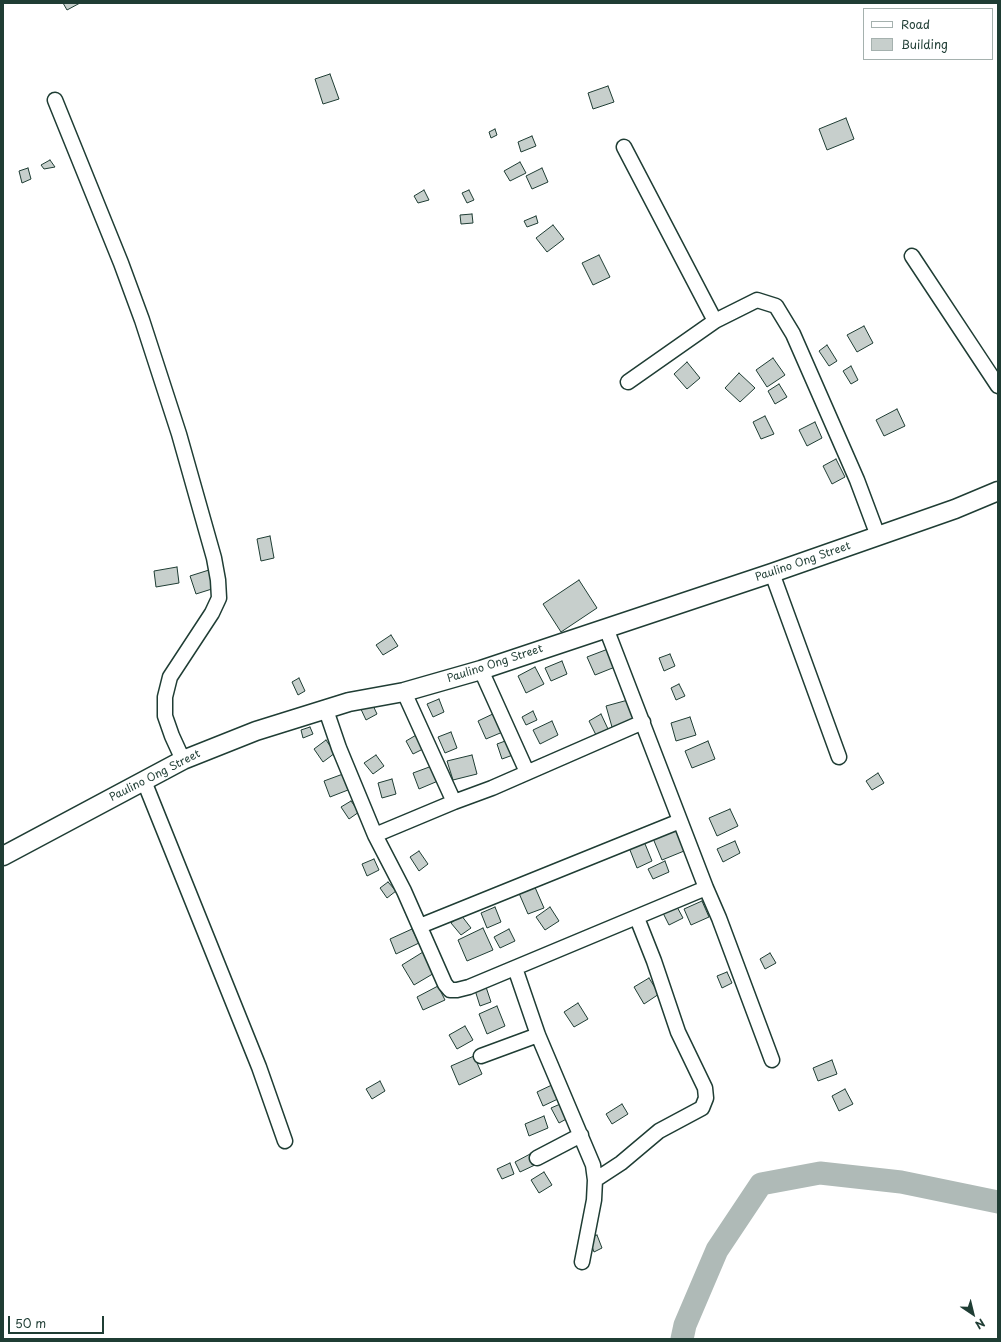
<!DOCTYPE html>
<style>
body{margin:0}
#map{position:relative;width:1001px;height:1342px;overflow:hidden;background:#fff;font-family:"Playpen Sans",sans-serif}
canvas{display:block}
.frame{position:absolute;inset:0;border:4px solid #1f3d34;pointer-events:none}
.legend{position:absolute;left:863px;top:8px;width:130px;height:52px;box-sizing:border-box;background:#fff;border:1px solid #a5b1ae;margin:0;padding:5px 7px;list-style:none;font-size:12px;color:#1f3d34}
.legend li{display:flex;align-items:center;gap:8px;height:20px}
.legend b{width:20px;border:1px solid #a5b1ae}
.north{position:absolute;left:953px;top:1294px;width:40px;height:40px;-webkit-text-stroke:3px #fff;paint-order:stroke;rotate:145deg;font-size:11px;font-weight:700;line-height:16px;text-align:center;color:#1f3d34}
.north::after{content:'';display:block;margin:auto;width:14px;height:18px;background:#1f3d34;clip-path:polygon(50% 0,100% 100%,50% 72%,0 100%)}
.scale{position:absolute;left:8px;top:1316px;width:96px;height:18px;box-sizing:border-box;border:2px solid #1f3d34;border-top:0;padding-left:5px;font-size:12px;line-height:14px;white-space:nowrap;color:#1f3d34;-webkit-text-stroke:3px #fff;paint-order:stroke}
</style>
<div id="map">
<canvas width="1001" height="1342"></canvas>
<div class="frame"></div>
<ul class="legend">
<li><b style="height:5px;background:#fff"></b>Road</li>
<li><b style="height:11px;background:#c7cfcc"></b>Building</li>
</ul>
<div class="north">N</div>
<div class="scale">50 m</div>
</div>
<script>
const ctx = document.querySelector('canvas').getContext('2d');
ctx.lineJoin = 'round';
const toPath = rows => new Path2D(rows.map(r => 'M' + r).join(''));
function trace(path, color, width, dash) { ctx.strokeStyle = color; ctx.lineWidth = width; ctx.lineCap = dash ? 'butt' : 'round'; ctx.setLineDash(dash || []); ctx.stroke(path); }
function fillPath(path, color) { ctx.fillStyle = color; ctx.fill(path, 'evenodd'); }
function write(font, color, halo, rows, align = 'center') {
  ctx.font = font + ' "Playpen Sans",sans-serif'; ctx.lineWidth = 3; ctx.setLineDash([]); ctx.textBaseline = 'middle'; ctx.strokeStyle = halo; ctx.fillStyle = color; for (const [text, x, y, turn = 0] of rows) {
    ctx.save(); ctx.translate(x, y); ctx.rotate((+turn || 0) * Math.PI / 180); ctx.textAlign = isNaN(turn) ? turn : align; if (halo) ctx.strokeText(text, 0, 0); ctx.fillText(text, 0, 0); ctx.restore();
  }
}
const river = toPath([
 [682,1339,685,1325,717,1250,761,1184,820,1173,901,1182,998,1202]
]);
const building = toPath([
 [63,3,80,3,67,10,63,3],
 [330,74,339,99,323,104,315,79,330,74],
 [608,86,614,102,593,109,588,93,608,86],
 [846,118,854,139,827,150,819,129,846,118],
 [495,129,497,135,491,138,489,132,495,129],
 [532,136,536,146,521,152,518,142,532,136],
 [50,160,55,167,44,169,41,165,50,160],
 [520,162,526,173,510,181,504,171,520,162],
 [28,168,31,179,22,183,19,171,28,168],
 [542,168,548,182,532,189,526,176,542,168],
 [424,190,429,200,418,203,414,196,424,190],
 [469,190,474,200,467,203,462,193,469,190],
 [472,214,473,223,461,224,460,215,472,214],
 [536,216,538,223,527,227,524,221,536,216],
 [553,225,564,239,547,252,536,238,553,225],
 [599,255,610,277,593,285,582,263,599,255],
 [864,326,873,343,857,352,847,335,864,326],
 [827,345,837,361,829,366,819,351,827,345],
 [773,358,785,375,767,387,756,370,773,358],
 [687,362,700,378,687,389,674,374,687,362],
 [851,366,858,380,851,384,843,371,851,366],
 [739,373,755,388,740,402,725,388,739,373],
 [779,384,787,397,775,404,768,391,779,384],
 [897,409,905,426,884,436,876,420,897,409],
 [765,416,774,434,761,439,753,422,765,416],
 [815,422,822,438,807,446,799,430,815,422],
 [836,459,845,477,832,484,823,466,836,459],
 [270,536,274,558,261,561,257,539,270,536],
 [177,567,179,583,156,587,154,571,177,567],
 [209,570,215,588,196,594,190,576,209,570],
 [579,580,597,608,561,632,543,604,579,580],
 [391,635,398,646,383,655,376,645,391,635],
 [608,649,615,667,595,675,587,657,608,649],
 [670,654,675,666,664,671,659,658,670,654],
 [562,661,567,674,551,681,545,668,562,661],
 [535,667,544,684,526,693,518,676,535,667],
 [299,678,305,691,298,695,292,682,299,678],
 [679,684,685,696,676,700,671,688,679,684],
 [370,699,377,714,366,720,359,705,370,699],
 [439,699,444,712,433,717,427,704,439,699],
 [628,700,634,721,612,727,606,706,628,700],
 [533,711,537,720,526,725,522,717,533,711],
 [497,712,505,731,486,739,478,721,497,712],
 [601,714,608,729,596,735,589,721,601,714],
 [690,717,696,735,676,741,671,723,690,717],
 [552,721,558,735,540,744,533,730,552,721],
 [310,727,313,734,303,738,301,730,310,727],
 [451,732,457,748,445,753,438,737,451,732],
 [418,734,425,748,413,754,406,741,418,734],
 [326,740,335,753,323,762,314,749,326,740],
 [508,740,513,755,502,759,497,744,508,740],
 [708,741,715,759,692,768,685,751,708,741],
 [376,755,384,766,373,774,364,763,376,755],
 [472,755,477,774,453,780,447,761,472,755],
 [432,766,438,781,419,789,413,773,432,766],
 [878,773,884,783,872,790,866,781,878,773],
 [343,774,348,790,330,797,324,781,343,774],
 [392,779,396,794,382,798,378,783,392,779],
 [351,801,359,812,349,819,341,807,351,801],
 [730,809,738,826,717,836,709,818,730,809],
 [679,824,689,849,662,860,652,836,679,824],
 [643,839,652,861,637,868,628,845,643,839],
 [735,841,740,853,723,862,717,849,735,841],
 [419,851,428,864,419,871,410,857,419,851],
 [374,859,379,870,367,876,362,864,374,859],
 [665,861,669,872,653,879,648,869,665,861],
 [388,882,396,891,387,898,380,888,388,882],
 [534,885,544,908,528,914,518,891,534,885],
 [702,901,709,917,691,925,684,909,702,901],
 [676,905,683,918,669,925,662,911,676,905],
 [495,907,501,922,487,928,481,913,495,907],
 [550,907,559,921,545,930,536,917,550,907],
 [461,915,471,928,461,935,451,923,461,915],
 [483,928,493,950,467,961,458,940,483,928],
 [412,929,419,943,396,954,390,939,412,929],
 [509,929,515,941,500,948,494,937,509,929],
 [423,952,436,972,414,985,402,965,423,952],
 [770,953,776,963,765,969,760,959,770,953],
 [727,972,732,983,722,988,717,976,727,972],
 [649,978,659,994,644,1004,634,987,649,978],
 [485,984,491,1002,480,1006,474,987,485,984],
 [438,986,445,1000,423,1010,417,997,438,986],
 [578,1003,588,1019,574,1027,564,1012,578,1003],
 [497,1006,505,1026,487,1034,479,1014,497,1006],
 [465,1026,473,1040,457,1049,449,1035,465,1026],
 [474,1056,482,1074,459,1085,451,1066,474,1056],
 [832,1060,837,1074,818,1081,813,1068,832,1060],
 [380,1081,385,1091,372,1099,366,1089,380,1081],
 [554,1084,560,1098,543,1106,537,1092,554,1084],
 [845,1089,853,1104,839,1111,832,1096,845,1089],
 [565,1102,572,1116,559,1123,551,1108,565,1102],
 [622,1104,628,1114,612,1124,606,1114,622,1104],
 [544,1116,548,1128,529,1136,525,1124,544,1116],
 [532,1153,537,1164,520,1172,515,1162,532,1153],
 [510,1163,514,1174,502,1179,497,1169,510,1163],
 [544,1172,552,1185,539,1193,531,1180,544,1172],
 [597,1235,602,1248,594,1252,589,1238,597,1235]
]);
const minor = toPath([
 [55,100,121,263,142,320,179,434,214,558,218,580,219,598,212,613,170,677,165,697,165,716,172,736,183,760],
 [624,147,715,321],
 [912,256,998,386],
 [628,382,715,321,757,300,776,306,793,334,857,480,878,536],
 [772,573,839,757],
 [606,628,706,888,719,918,772,1060],
 [481,670,527,772],
 [404,692,454,802],
 [326,710,339,748,375,835,404,891,445,984,450,990,457,990,469,987,706,888],
 [144,781,259,1067,285,1141],
 [375,835,454,802,492,788,643,722],
 [420,926,680,821],
 [515,968,538,1035,593,1165,595,1180,594,1200,582,1262],
 [481,1056,538,1035],
 [537,1158,581,1135],
 [595,1180,621,1163,659,1131,702,1108,706,1098,705,1088,678,1032,654,961,637,918]
]);
const tertiary = toPath([
 [3,856,183,760,256,731,349,702,404,692,481,670,772,573,955,509,998,491]
]);
const streetNames = [
 ["Paulino Ong Street",803,562,-19],
 ["Paulino Ong Street",495,664,-18],
 ["Paulino Ong Street",155,776,-27]
];
trace(river, '#afbab7', 23);
fillPath(building, '#c7cfcc');
trace(building, '#1f3d34', 1);
trace(minor, '#1f3d34', 17);
trace(tertiary, '#1f3d34', 21);
trace(minor, '#fff', 14);
trace(tertiary, '#fff', 18);
write('11px', '#1f3d34', '#fff', streetNames);
</script>
